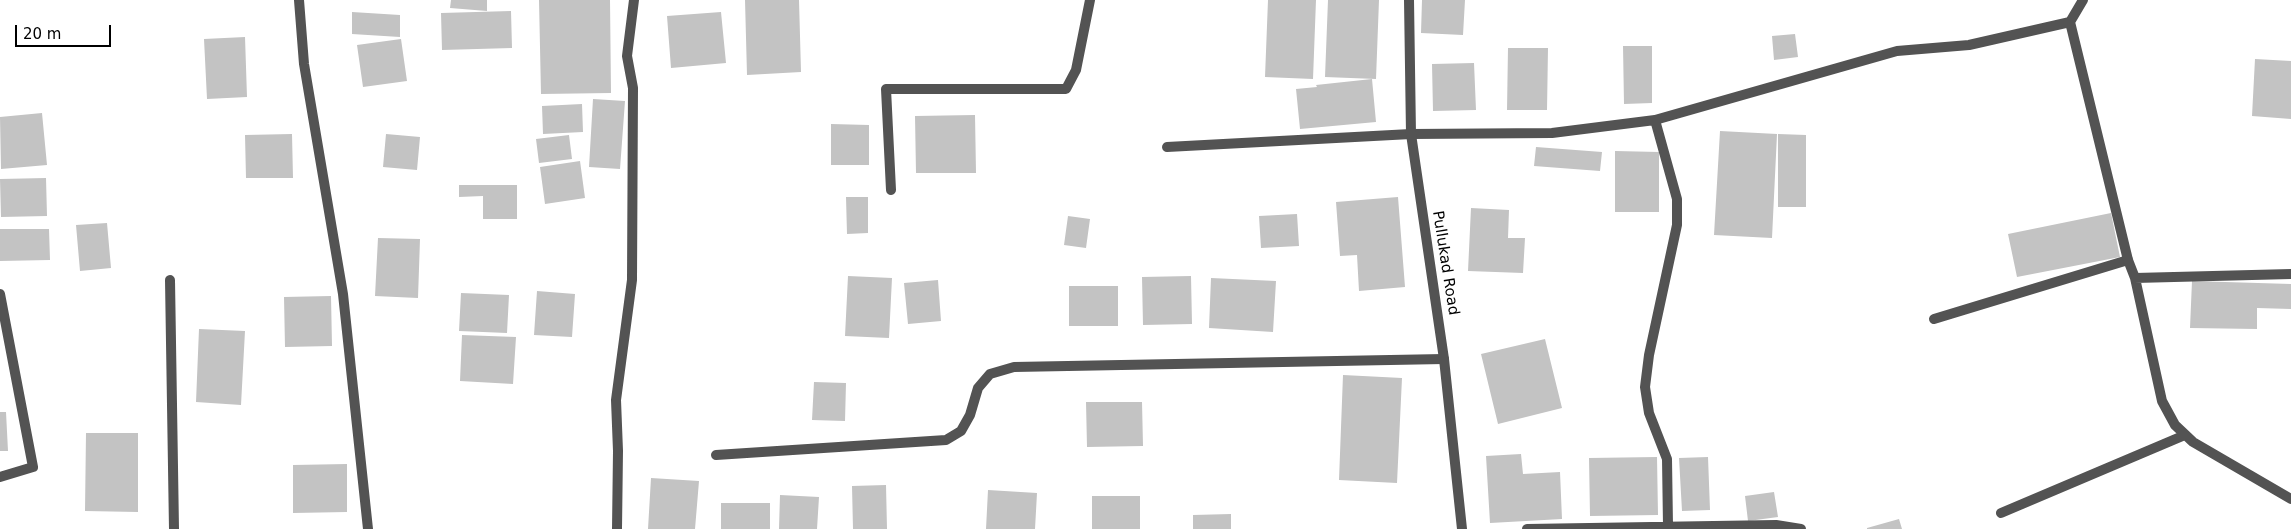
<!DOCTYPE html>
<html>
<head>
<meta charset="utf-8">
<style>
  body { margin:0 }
  #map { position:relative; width:2291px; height:529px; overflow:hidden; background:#fff; font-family:"DejaVu Sans",sans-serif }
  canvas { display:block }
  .scale { position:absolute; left:15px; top:25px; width:96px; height:22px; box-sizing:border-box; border:2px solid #000; border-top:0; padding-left:6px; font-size:15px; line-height:18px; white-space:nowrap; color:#000; -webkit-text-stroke:4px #fff; paint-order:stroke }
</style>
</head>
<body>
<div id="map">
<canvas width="2291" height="529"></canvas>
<div class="scale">20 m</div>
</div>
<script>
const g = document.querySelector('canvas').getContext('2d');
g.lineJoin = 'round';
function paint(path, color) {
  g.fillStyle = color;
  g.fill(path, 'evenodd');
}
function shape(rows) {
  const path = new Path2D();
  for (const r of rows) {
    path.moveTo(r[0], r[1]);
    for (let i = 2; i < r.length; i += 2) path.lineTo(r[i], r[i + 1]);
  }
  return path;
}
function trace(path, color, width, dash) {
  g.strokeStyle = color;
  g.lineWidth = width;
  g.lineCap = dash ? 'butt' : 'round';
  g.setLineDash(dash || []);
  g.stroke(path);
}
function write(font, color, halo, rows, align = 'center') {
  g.font = font + ' "DejaVu Sans",sans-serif';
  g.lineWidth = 4;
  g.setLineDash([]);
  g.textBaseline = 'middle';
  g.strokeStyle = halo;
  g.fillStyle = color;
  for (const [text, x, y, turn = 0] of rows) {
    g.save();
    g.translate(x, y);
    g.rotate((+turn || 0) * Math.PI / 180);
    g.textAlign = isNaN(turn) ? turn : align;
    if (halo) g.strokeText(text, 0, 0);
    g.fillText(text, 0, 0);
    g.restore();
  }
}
const building = shape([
  [451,0,487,0,487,11,450,8],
  [539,0,610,0,611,93,541,94],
  [745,0,799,0,801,72,747,75],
  [1268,0,1316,0,1313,79,1265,77],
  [1328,0,1379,0,1376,79,1325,77],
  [1422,0,1465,0,1463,35,1421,33],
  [511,11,512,48,442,50,441,13],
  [352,12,400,15,400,37,352,34],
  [721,12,726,63,671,68,667,16],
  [1795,34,1798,57,1774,60,1772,36],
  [245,37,247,97,207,99,204,39],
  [401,39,407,81,363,87,357,45],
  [1623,46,1652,46,1652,103,1624,104],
  [1508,48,1548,48,1547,110,1507,110],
  [2255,59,2291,61,2291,119,2252,116],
  [1474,63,1476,110,1433,111,1432,64],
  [1372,79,1376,122,1300,129,1296,89,1317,87,1316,85],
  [593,99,625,101,620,169,589,167],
  [582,104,583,132,543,134,542,106],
  [42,113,47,165,1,169,0,117],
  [975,115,976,173,916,173,915,116],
  [831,124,869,125,869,165,831,165],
  [1720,131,1777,134,1772,238,1714,235],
  [292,134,293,178,246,178,245,135],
  [386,134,420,137,417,170,383,167],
  [1778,134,1806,135,1806,207,1778,207],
  [569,135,572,159,539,163,536,139],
  [1536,147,1602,152,1600,171,1534,166],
  [1615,151,1659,152,1659,212,1615,212],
  [580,161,585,198,545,204,540,167],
  [46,178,47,216,1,217,0,179],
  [459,185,517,185,517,219,483,219,483,196,459,197],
  [846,197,868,197,868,233,847,234],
  [1398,197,1405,287,1359,291,1357,255,1340,256,1336,202],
  [1471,208,1509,210,1508,238,1525,238,1523,273,1468,271],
  [2111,213,2120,257,2017,277,2008,234],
  [1297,214,1299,246,1261,248,1259,216],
  [1068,216,1090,219,1086,248,1064,245],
  [107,223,111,268,80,271,76,225],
  [0,229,49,229,50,260,0,261],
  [378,238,420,239,418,298,375,296],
  [848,276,892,278,889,338,845,336],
  [1191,276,1192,324,1143,325,1142,277],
  [1211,278,1276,281,1273,332,1209,328],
  [938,280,941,321,908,324,904,283],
  [2192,281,2291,284,2291,309,2257,308,2257,329,2190,328],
  [1069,286,1118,286,1118,326,1069,326],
  [537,291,575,294,572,337,534,335],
  [461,293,509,295,507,333,459,331],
  [331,296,332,346,285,347,284,297],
  [199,329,245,331,241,405,196,402],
  [462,335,516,337,513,384,460,381],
  [1545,339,1562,408,1498,424,1481,354],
  [1343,375,1402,378,1397,483,1339,480],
  [814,382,846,383,845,421,812,420],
  [1086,402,1142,402,1143,446,1087,447],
  [0,412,6,412,8,451,0,451],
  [86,433,138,433,138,512,85,511],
  [1521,454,1523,474,1560,472,1562,519,1490,523,1486,456],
  [1657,457,1658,515,1590,516,1589,458],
  [1708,457,1710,510,1682,511,1679,458],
  [347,464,347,512,293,513,293,465],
  [651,478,699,481,695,529,648,529],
  [886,485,887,529,853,529,852,486],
  [988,490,1037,493,1035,529,986,529],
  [1774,492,1778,517,1748,521,1745,496],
  [780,495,819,497,817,529,779,529],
  [1092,496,1140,496,1140,529,1092,529],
  [721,503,770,503,770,529,721,529],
  [1231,514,1231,529,1193,529,1193,515],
  [1899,519,1902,529,1867,529,1867,528]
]);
const service = shape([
  [1167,147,1411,134],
  [1934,319,2128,260]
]);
const minor = shape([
  [299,0,304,64,343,294,368,529],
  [2070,22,2128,260,2135,278,2162,401,2175,425,2193,442,2291,499],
  [1655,120,1677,199,1677,225,1649,355,1645,387,1649,413,1667,459,1668,526],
  [1411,134,1552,133,1655,120,1897,51,1969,45,2070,22,2083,0],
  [891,190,886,89,1066,89,1076,70,1090,0],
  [2135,278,2291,274],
  [170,280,174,529],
  [0,294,33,467,0,477],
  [716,455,946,440,961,431,970,415,978,388,990,374,1014,367,1444,359],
  [2001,513,2185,435],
  [617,529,618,451,616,400,632,280,633,88,627,56,634,0],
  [1527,529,1776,525,1801,529]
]);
const tertiary = shape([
  [1409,0,1411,134,1444,359,1462,529]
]);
const streetNames = [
  ["Pullukad Road",1445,263,81]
];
paint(building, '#c3c3c3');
trace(service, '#535353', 10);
trace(minor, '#535353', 10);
trace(tertiary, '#535353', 10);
write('15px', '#000', '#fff', streetNames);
</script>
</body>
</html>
